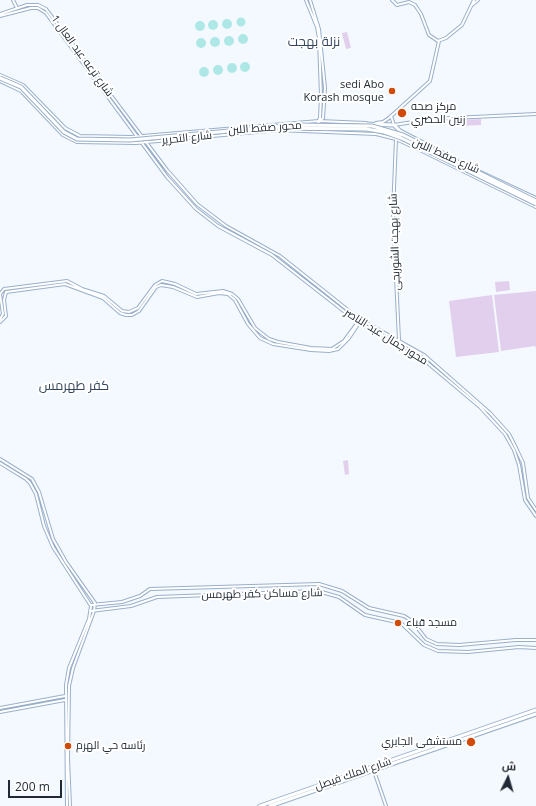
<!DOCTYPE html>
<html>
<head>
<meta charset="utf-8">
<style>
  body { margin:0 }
  #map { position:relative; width:536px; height:806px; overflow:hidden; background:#f4f9ff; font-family:"Open Sans",Cairo,sans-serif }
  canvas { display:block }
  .north { position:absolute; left:488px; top:758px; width:40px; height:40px; -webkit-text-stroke:3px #fff; paint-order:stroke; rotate:5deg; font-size:11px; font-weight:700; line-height:16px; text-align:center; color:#212a34 }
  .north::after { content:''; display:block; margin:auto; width:14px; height:18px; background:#212a34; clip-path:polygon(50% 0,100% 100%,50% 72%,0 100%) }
  .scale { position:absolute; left:8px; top:780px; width:54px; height:18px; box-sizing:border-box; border:2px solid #212a34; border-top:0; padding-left:5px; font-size:12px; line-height:14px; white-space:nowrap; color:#212a34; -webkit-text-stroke:3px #fff; paint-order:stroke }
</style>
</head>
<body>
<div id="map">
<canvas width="536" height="806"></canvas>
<div class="north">ش</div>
<div class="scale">200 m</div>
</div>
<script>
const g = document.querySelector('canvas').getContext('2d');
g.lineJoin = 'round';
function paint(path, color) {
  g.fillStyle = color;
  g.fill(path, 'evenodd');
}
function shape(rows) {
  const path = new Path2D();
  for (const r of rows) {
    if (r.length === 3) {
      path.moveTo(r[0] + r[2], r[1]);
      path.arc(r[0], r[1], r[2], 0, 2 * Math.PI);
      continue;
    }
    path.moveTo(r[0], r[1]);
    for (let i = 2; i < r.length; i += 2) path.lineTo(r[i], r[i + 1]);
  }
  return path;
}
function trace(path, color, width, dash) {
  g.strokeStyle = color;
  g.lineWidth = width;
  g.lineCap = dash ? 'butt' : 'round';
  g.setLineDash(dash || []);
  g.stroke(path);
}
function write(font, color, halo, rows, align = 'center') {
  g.font = font + ' "Open Sans",Cairo,sans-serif';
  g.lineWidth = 4;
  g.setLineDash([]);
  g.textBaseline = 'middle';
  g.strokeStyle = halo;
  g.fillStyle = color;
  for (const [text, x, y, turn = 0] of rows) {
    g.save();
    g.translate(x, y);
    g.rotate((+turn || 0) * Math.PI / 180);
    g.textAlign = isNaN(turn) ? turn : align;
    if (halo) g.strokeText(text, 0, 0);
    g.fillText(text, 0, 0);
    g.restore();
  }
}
const green = shape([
  [347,32,351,48,346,49,342,33],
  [481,119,481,125,460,126,459,120],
  [509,281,510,290,496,292,495,282],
  [536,291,536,348,535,346,501,351,494,295],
  [492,295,499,352,456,357,449,301],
  [348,460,349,474,345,475,343,461]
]);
const water = shape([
  [241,22,4.5],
  [227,24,5],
  [213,25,5],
  [200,26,5],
  [243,39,5],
  [229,41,5],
  [215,42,5],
  [201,43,5],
  [245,67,5],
  [232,68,5],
  [218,70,5],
  [204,72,5]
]);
const tertiary = shape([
  [13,0,17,8],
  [306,0,317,27,319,38,321,96,320,118,318,122],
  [310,0,319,29,325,88,323,118,316,125],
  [392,0,397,5,409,2,415,5,421,14,429,35,438,41,446,38,462,25,474,0],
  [472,5,478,0],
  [0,14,27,5,38,5,46,9,167,170,197,204,226,226,280,256,358,318,424,355,490,413,509,434,517,450,523,463,528,498,536,510],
  [0,16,31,8,38,8,46,13,167,177,196,209,218,226,272,255,359,323,400,344,424,360,480,407,505,434,514,450,519,465,525,500,536,516],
  [0,75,23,85,65,128,80,136,131,137,319,121,366,123],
  [0,81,21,91,63,135,77,142,136,143,278,130,376,134,396,139,422,151,536,207],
  [391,116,394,125,432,119,536,114],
  [376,123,383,122,389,118,430,81,439,41],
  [366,127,376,128],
  [399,135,417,143],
  [396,139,393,213,399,340],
  [472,168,536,198],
  [0,319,3,314,0,294,4,289,67,281,82,289,104,296,122,311,129,312,138,308,155,285,162,281,175,284,196,294,223,291,232,294,238,299,255,328,269,339,278,342,311,348,332,349,344,341,358,322],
  [0,322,6,316,4,300,6,292,65,284,103,298,120,313,126,315,132,315,139,311,156,287,161,285,173,287,197,297,219,293,228,294,235,300,248,324,260,338,273,344,311,350,329,351,338,349,349,338,359,323],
  [0,459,32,479,39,492,53,539,66,562,95,603,94,611,73,668,69,686,68,759,70,806],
  [0,463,26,479,30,483,36,494,44,526,53,547,91,606,89,619,69,668,66,685,67,806],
  [91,605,122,602,140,596,150,589,319,584,342,591,369,608,404,616,412,621,426,639,437,644,459,645,516,640,536,640],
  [91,611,131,606,157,597,318,591,339,597,365,615,401,623,424,645,438,651,468,652,519,647,536,648],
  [0,708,65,696],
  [0,712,65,700],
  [374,771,386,806]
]);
const primary = shape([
  [364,124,394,125,400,131,456,160],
  [260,806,536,710],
  [270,806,536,714]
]);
const primaryBridge = shape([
  [0,78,21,87,64,132,77,139,130,140,295,125,372,126,403,135,536,201],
  [270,128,366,129,384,132,401,138,536,204]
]);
const markers = [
  [392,91,4,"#d04b09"],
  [402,113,5,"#d04b09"],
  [398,623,4,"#d04b09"],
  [471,742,5,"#d04b09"],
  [68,746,4,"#d04b09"]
];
const streetNames = [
  ["شارع ترعه عبد العال 1",82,56,54],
  ["محور صفط اللبن",265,128,-4],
  ["شارع التحرير",187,138,-6],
  ["شارع صفط اللبن",446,156,24],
  ["شارع بهجت الشوربجى",395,242,-92],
  ["محور جمال عبد الناصر",386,337,32],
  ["شارع مساكن كفر طهرمس",262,594,-1],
  ["شارع الملك فيصل",353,774,-19]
];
const poiNames = [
  ["sedi Abo",384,85,"right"],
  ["Korash mosque",384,98,"right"],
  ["مركز صحه",411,107],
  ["زنين الحضري",411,120],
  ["مسجد قباء",406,623],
  ["مستشفى الجابري",462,742,"right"],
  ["رئاسه حي الهرم",76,746]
];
const quarterNames = [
  ["نزلة بهجت",314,42],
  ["كفر طهرمس",74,386]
];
paint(green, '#e2cfee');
paint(water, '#ade8e7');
trace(tertiary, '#99afca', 4);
trace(primary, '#99afca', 5);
trace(tertiary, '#fff', 2);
trace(primary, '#fff', 3);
trace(primaryBridge, '#99afca', 5, []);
trace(primaryBridge, '#fff', 3);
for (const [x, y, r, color] of markers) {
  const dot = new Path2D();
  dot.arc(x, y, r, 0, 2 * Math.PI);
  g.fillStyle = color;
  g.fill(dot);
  trace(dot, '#fff', 1.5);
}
write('11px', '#212a34', '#fff', streetNames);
write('11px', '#212a34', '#fff', poiNames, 'left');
write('13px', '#33465e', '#fff', quarterNames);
</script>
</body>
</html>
